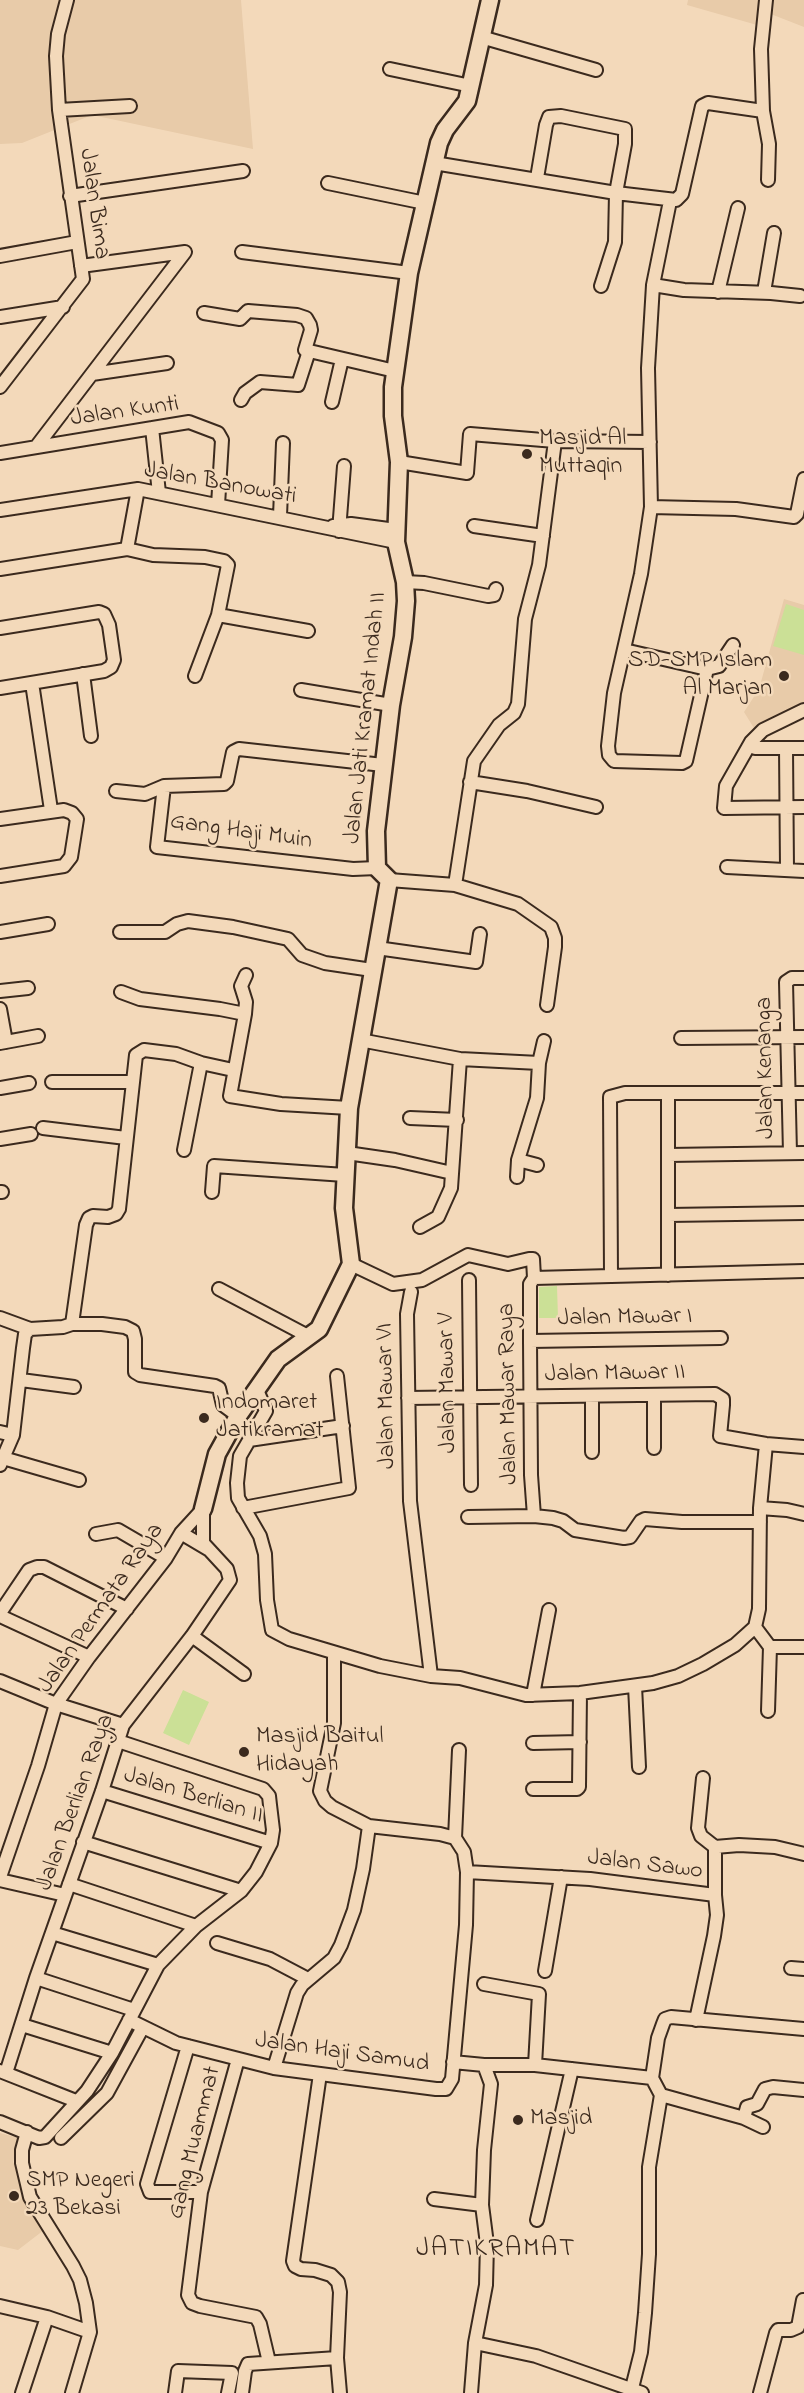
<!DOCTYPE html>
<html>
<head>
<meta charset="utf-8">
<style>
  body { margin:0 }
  canvas { display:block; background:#f3d9ba }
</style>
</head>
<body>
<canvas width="804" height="2393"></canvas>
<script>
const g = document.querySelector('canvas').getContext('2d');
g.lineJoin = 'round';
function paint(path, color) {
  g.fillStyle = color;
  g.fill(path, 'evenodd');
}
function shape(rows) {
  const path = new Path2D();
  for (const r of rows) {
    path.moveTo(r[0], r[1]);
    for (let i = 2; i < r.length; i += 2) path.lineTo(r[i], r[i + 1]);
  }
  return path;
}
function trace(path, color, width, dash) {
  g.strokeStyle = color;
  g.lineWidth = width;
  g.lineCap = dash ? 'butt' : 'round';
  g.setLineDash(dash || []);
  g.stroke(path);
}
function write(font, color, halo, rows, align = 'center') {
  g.font = font + ' "Indie Flower",sans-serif';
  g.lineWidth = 5;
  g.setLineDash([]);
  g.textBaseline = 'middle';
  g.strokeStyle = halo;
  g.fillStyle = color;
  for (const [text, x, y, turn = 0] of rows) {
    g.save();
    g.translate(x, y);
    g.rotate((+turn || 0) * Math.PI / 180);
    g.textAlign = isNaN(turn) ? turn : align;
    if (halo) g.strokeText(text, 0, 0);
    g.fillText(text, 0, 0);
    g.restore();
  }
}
const built = shape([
  [0,0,241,0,253,149,92,115,22,143,0,144],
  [688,0,804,0,804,27,763,11,757,25,687,5],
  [784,599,804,605,804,707,757,733,744,712,759,689],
  [0,2133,19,2138,13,2162,44,2230,18,2250,0,2246]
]);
const green = shape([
  [786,604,804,610,804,655,773,646],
  [557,1286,558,1318,539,1318,539,1287],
  [183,1690,209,1702,189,1745,163,1733]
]);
const minor = shape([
  [481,37,596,70],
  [390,69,471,86],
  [59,110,130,106],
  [763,111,769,144,768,180],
  [434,163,616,193,676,200,682,194,702,106,708,103,763,111,761,49,766,0],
  [537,178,546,125,549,117,561,116,625,129,625,144,616,193,615,242,601,286],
  [328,183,425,203],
  [70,196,243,171],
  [670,201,653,285,648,368,651,507,641,574,614,693,608,746,609,755,614,761,682,763,686,761,707,669],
  [242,252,409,273],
  [0,256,77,242],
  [81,266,185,252],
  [653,285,684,290,771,293,800,296],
  [718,292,738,208],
  [764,292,774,233],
  [204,313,240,319,248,311,297,315,306,318,310,325,311,330,305,350,395,371],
  [0,317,63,307],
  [92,374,167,363],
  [0,387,83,279,59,110,56,56,58,34,67,0],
  [241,400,245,393,260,382,298,385,309,351],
  [332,402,342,359],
  [152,428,159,493],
  [36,447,185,252],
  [0,453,189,422,218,433,222,440,218,505],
  [399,462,467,473,470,434,555,441,650,442],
  [651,507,736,509,794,517,797,514,804,479],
  [0,510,138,489,396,542],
  [280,516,283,443],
  [333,526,351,524,396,530],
  [474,526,543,536],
  [339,531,344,466],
  [127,549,153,555,205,557,224,561,228,565,218,615,195,676],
  [0,569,127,549,138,489],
  [405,582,424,583,488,596,494,595,496,589],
  [218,615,308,631],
  [0,628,99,612,104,614,109,625,114,660,111,667,104,671,0,688],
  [624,650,707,669,719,666,733,645],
  [83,674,91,736],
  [32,683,51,810],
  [301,690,391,705],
  [804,710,763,730,751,742,726,786,724,808,804,807],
  [755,748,804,748],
  [786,748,787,869],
  [470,782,527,791,596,807],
  [164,786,157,847,353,869,377,868],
  [116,791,145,794,164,786,224,784,227,781,233,752,239,749,383,765],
  [0,819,64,810,72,813,77,819,71,857,64,866,0,876],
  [727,867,804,871],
  [389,880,455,885,518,904,551,927,555,938,555,947,547,1005],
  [455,885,474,761,499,725,514,713,518,704,525,619,539,565,555,441],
  [0,932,48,924],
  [120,932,165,932,177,924,188,921,233,927,288,939,302,955,325,963,372,970],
  [377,948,476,962,480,934],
  [0,991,28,988],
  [121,992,140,999,220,1009,245,1014,230,1096,281,1104,349,1108],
  [0,1009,6,1042],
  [245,1014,246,1002,241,986,246,975],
  [681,1038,804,1037],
  [360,1040,460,1059,539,1063,537,1098,518,1160,517,1177],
  [0,1043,38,1036],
  [539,1063,544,1041],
  [52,1082,133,1082],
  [0,1088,29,1083],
  [668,1094,668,1275],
  [410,1118,457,1120],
  [43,1128,126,1138],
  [0,1139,31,1134],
  [184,1150,201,1063],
  [347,1153,395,1160,452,1173],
  [790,1153,786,982,792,978,804,978],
  [668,1155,804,1153],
  [518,1160,537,1165],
  [0,1192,2,1192],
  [212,1192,214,1166,345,1175],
  [668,1215,804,1213],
  [420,1227,438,1217,451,1188,460,1059],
  [351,1264,393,1284,422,1280,468,1255,508,1264,529,1259,533,1259,534,1278],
  [611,1276,610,1097,625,1093,804,1093],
  [534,1278,804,1271],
  [469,1280,471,1485],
  [219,1289,308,1336],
  [411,1292,407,1314,410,1501,431,1676],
  [0,1318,30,1329],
  [72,1324,86,1225,89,1218,93,1216,108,1217,116,1214,119,1209,136,1055,144,1050,176,1054,201,1063,233,1070],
  [530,1341,721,1338],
  [21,1380,74,1387],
  [257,1390,266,1411,240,1456,237,1483,238,1498,260,1536,265,1554,267,1600,272,1630,289,1639,380,1666,431,1676,460,1678,526,1695,580,1693,653,1683,678,1676,703,1664,735,1645,755,1627,759,1609,760,1508,766,1444],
  [654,1395,654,1448],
  [408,1398,715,1394,723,1399,723,1405,720,1436,766,1444,804,1447],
  [0,1432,13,1435],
  [249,1440,343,1426],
  [592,1452,592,1396],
  [3,1458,79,1480],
  [0,1465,13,1435,23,1348,25,1334,30,1329,63,1327,72,1324,102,1324,125,1327,133,1331,135,1339,135,1372,140,1375,215,1386,219,1388,223,1405,238,1416],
  [243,1508,349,1488,337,1376],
  [760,1508,787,1510,804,1514],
  [534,1516,531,1475,530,1341,530,1284,534,1278],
  [468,1517,534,1516,553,1518,563,1521,575,1530,624,1538,630,1537,641,1521,645,1519,682,1522,760,1522],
  [181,1533,208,1549],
  [96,1534,118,1530,166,1558],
  [0,1613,29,1570,37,1567,44,1567,127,1609],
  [0,1616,89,1657],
  [755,1627,770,1647,804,1647],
  [192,1636,244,1674],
  [0,1681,56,1704,123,1725],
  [635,1686,639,1767],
  [533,1695,549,1610],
  [768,1711,770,1647],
  [533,1743,580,1742],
  [703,1778,698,1828,701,1836,715,1847],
  [533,1789,577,1789,579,1787,580,1693],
  [102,1791,271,1843],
  [455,1838,459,1750],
  [83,1842,241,1891],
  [467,1872,590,1879,715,1895,715,1847,739,1845,775,1847,804,1854],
  [0,1877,38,1766,56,1704,89,1657,166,1558,181,1533,203,1509],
  [0,1880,65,1895],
  [69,1884,196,1926],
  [52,1933,158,1965],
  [217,1943,270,1959,308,1979],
  [791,1968,804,1969],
  [545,1971,561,1877],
  [36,1978,134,2010],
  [484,1984,539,1994,535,2065],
  [129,2020,176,2043,274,2068,436,2089,446,2089,452,2079,466,1925,467,1872,464,1852,455,1838,440,1834,369,1826,332,1807,325,1801,320,1791,334,1723,334,1653],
  [696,2020,714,1936,717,1915,715,1895],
  [22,2025,112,2053],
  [188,2046,147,2184,150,2192,201,2192],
  [238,2059,201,2192,188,2295,192,2303,200,2306,256,2317,260,2324,269,2362],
  [453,2062,484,2065,491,2084,484,2150,482,2205,487,2244,486,2285,475,2343,471,2393],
  [484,2065,535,2065,652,2078],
  [274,2068,297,1993,302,1985,334,1958,341,1945,354,1910,363,1869,369,1826],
  [0,2071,76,2101],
  [6,2073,36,1978,102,1791,123,1725,192,1636,230,1580,227,1569,203,1543,203,1509],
  [661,2095,744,2118,747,2107,757,2104,765,2089,773,2087,804,2090],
  [744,2118,763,2127],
  [0,2122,39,2138,45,2137,87,2091,112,2053,158,1965,196,1926,241,1891,256,1872,271,1843,273,1830,270,1805,269,1796,263,1789,118,1741],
  [27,2132,22,2150,22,2163,30,2197,73,2266,80,2280,86,2303,90,2332,72,2393],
  [61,2138,107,2093,143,2027],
  [434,2199,482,2205],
  [537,2220,572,2069],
  [0,2306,47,2317,90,2332],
  [475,2343,536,2356,642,2393],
  [337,2358,340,2393],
  [632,2388,641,2352,645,2313,649,2254,649,2167,661,2095,652,2078,658,2038,663,2024,665,2019,671,2017,804,2029],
  [22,2393,47,2317],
  [175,2393,178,2371,232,2373,228,2393],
  [242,2393,245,2371,248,2364,337,2358,340,2292,338,2282,331,2275,315,2270,301,2269,295,2266,293,2261,320,2074],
  [760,2393,776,2333,778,2330,791,2330,798,2327,803,2300]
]);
const tertiary = shape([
  [203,1509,217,1454,238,1416,278,1359,319,1329,351,1264,344,1208,349,1108,389,880,377,868,376,831,391,705,403,637,406,601,405,582,396,542,399,462,393,416,393,387,409,273,439,143,445,130,467,101,490,0]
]);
const markers = [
  [527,454,6,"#3b2a1e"],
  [784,676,6,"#3b2a1e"],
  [204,1418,6,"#3b2a1e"],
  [244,1752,6,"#3b2a1e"],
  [518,2120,6,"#3b2a1e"],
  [14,2196,6,"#3b2a1e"]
];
const streetNames = [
  ["Jalan Bima",93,204,82],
  ["Jalan Kunti",125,413,-8],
  ["Jalan Banowati",220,485,10],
  ["Jalan Jati Kramat Indah II",367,718,-84],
  ["Gang Haji Muin",241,833,8],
  ["Jalan Kenanga",767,1068,-91],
  ["Jalan Mawar I",625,1319,-1],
  ["Jalan Mawar II",615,1375,-1],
  ["Jalan Mawar V",449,1383,-91],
  ["Jalan Mawar Raya",510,1394,-91],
  ["Jalan Mawar VI",388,1396,-91],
  ["Jalan Permata Raya",102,1609,-55],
  ["Jalan Berlian II",193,1797,17],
  ["Jalan Berlian Raya",77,1803,-70],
  ["Jalan Sawo",645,1866,7],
  ["Jalan Haji Samud",342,2054,8],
  ["Gang Muammat",196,2143,-76]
];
const poiNames = [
  ["Masjid Al",539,440],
  ["Muttaqin",539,468],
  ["SD-SMP Islam",772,662,"right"],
  ["Al Marjan",772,690,"right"],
  ["Indomaret",216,1404],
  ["Jatikramat",216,1432],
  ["Masjid Baitul",256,1738],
  ["Hidayah",256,1766],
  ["Masjid",530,2120],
  ["SMP Negeri",26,2182],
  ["23 Bekasi",26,2210]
];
const quarterNames = [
  ["JATIKRAMAT",496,2251]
];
paint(built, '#e8cba9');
paint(green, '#cbe096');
trace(minor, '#3b2a1e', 16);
trace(tertiary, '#3b2a1e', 21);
trace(minor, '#f3d9ba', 12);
trace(tertiary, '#f3d9ba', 16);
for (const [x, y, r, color] of markers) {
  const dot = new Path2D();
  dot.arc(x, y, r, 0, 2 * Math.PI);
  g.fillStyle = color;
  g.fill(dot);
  trace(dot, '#f3d9ba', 2);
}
write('24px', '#3b2a1e', '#f3d9ba', streetNames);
write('24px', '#3b2a1e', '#f3d9ba', poiNames, 'left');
g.letterSpacing = '1.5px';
write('27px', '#3b2a1e', '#f3d9ba', quarterNames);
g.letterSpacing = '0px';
</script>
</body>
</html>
